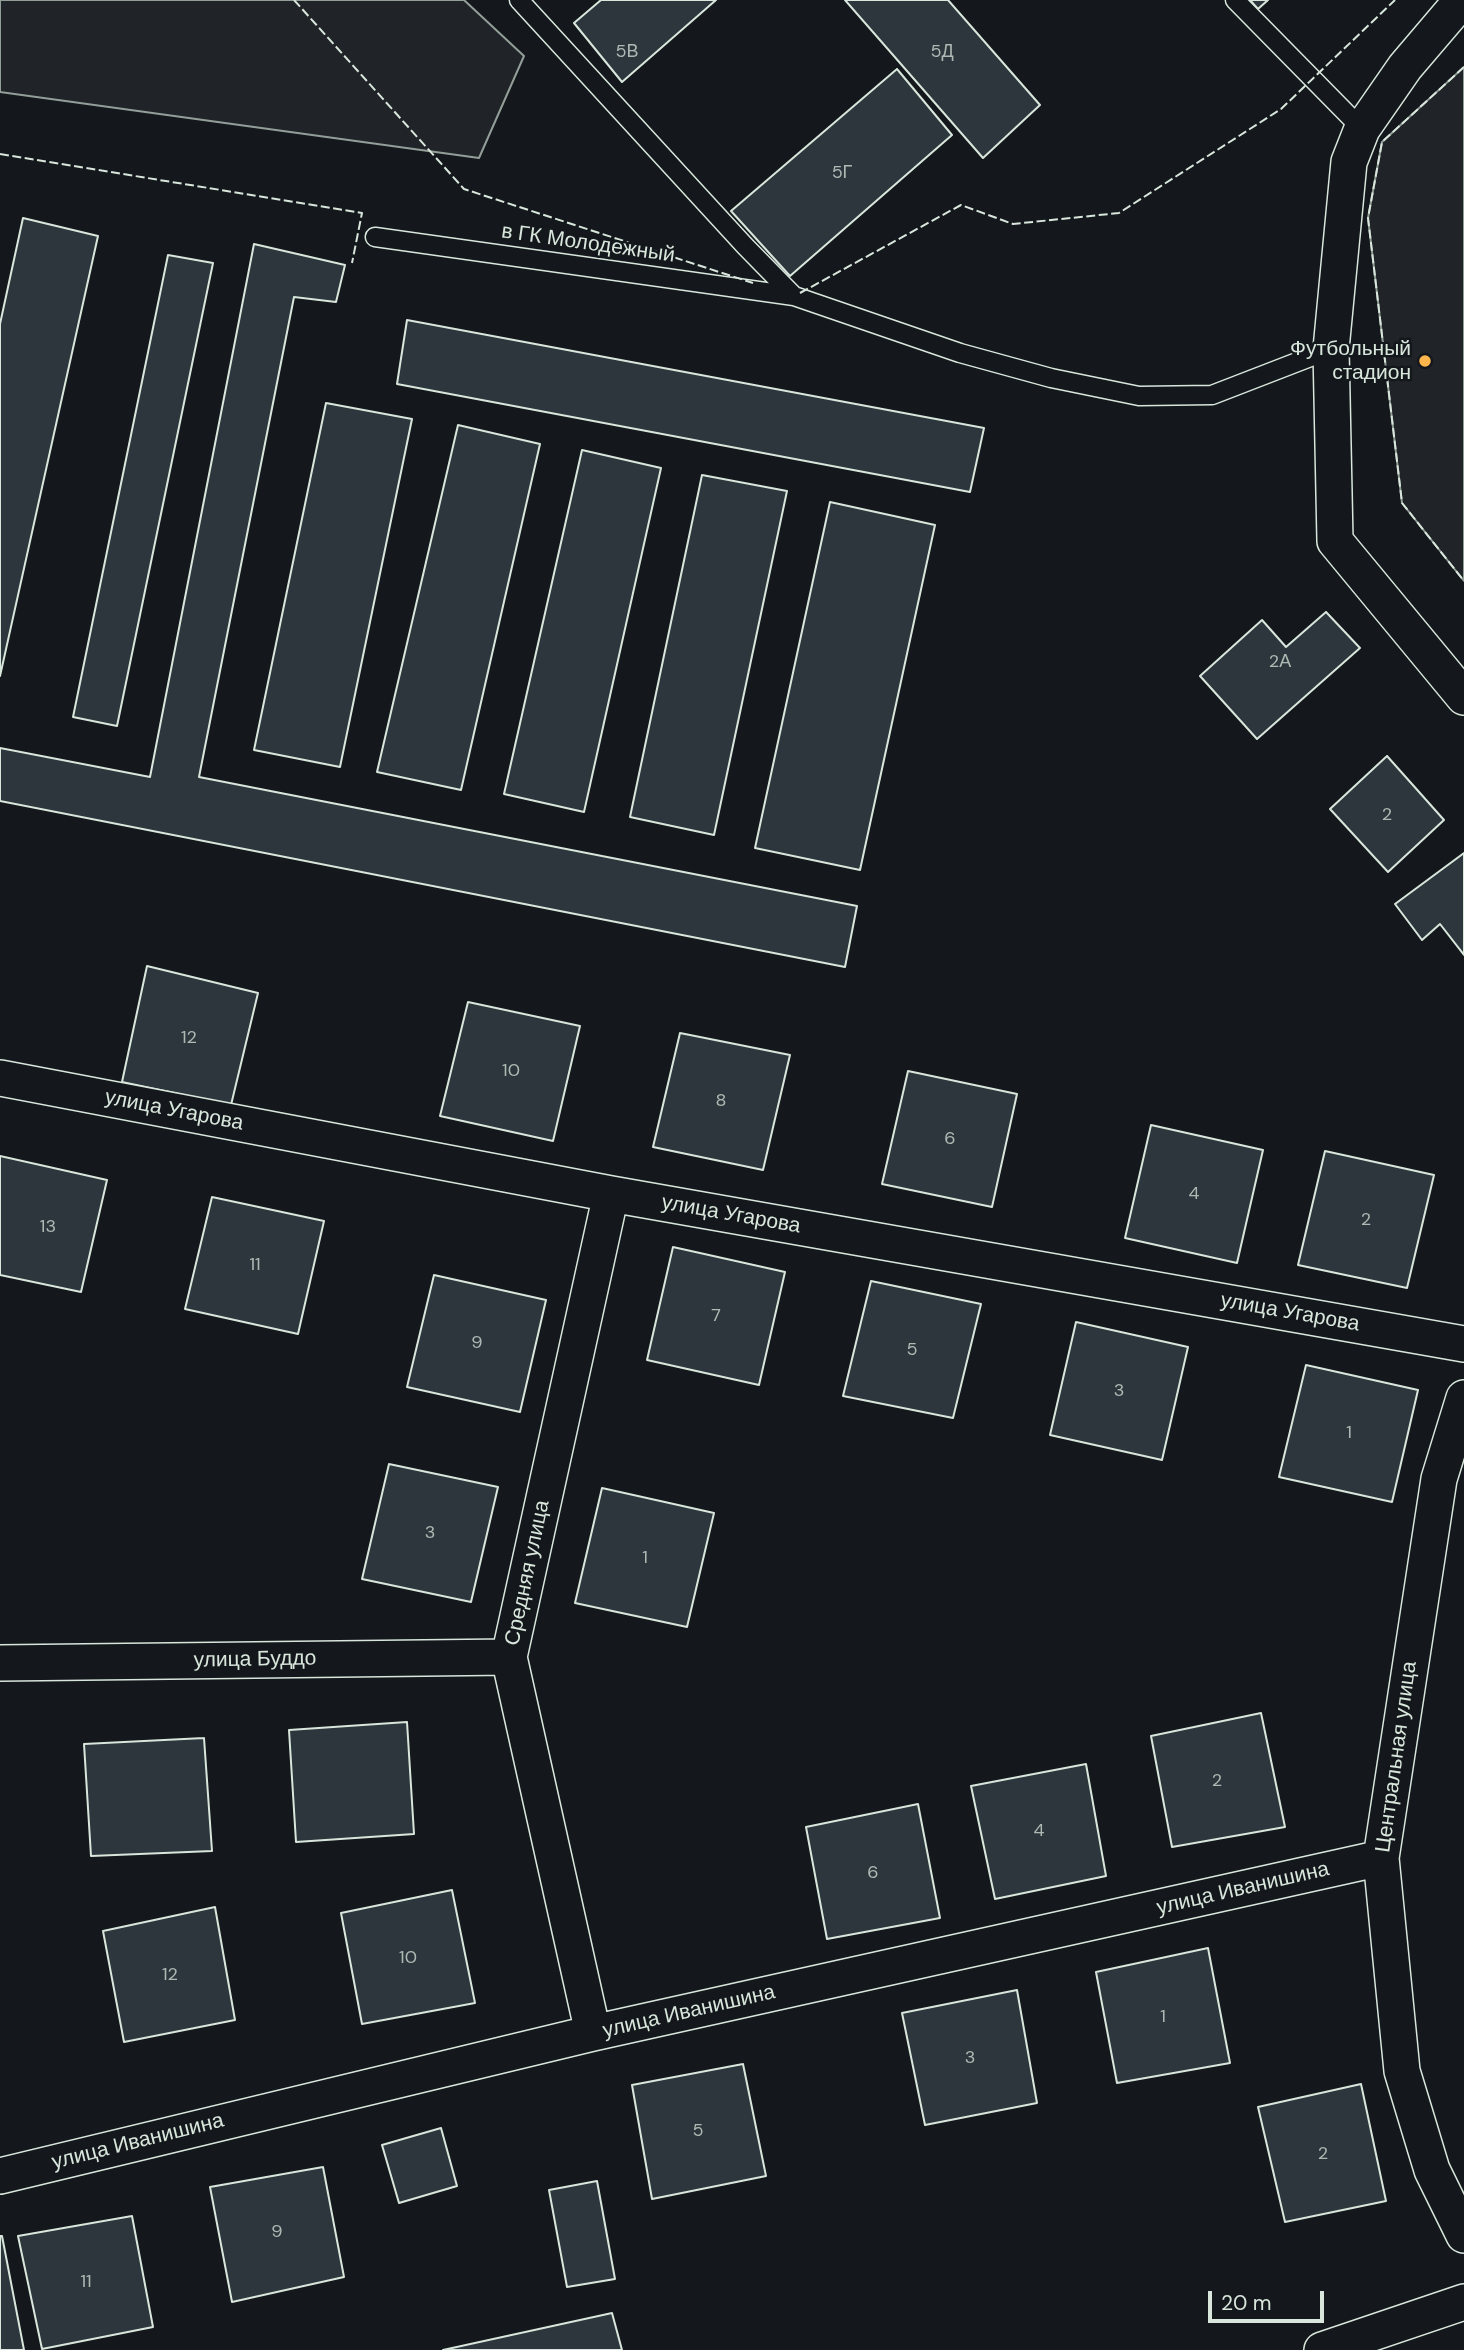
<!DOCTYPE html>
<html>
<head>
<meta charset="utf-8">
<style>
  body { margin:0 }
  #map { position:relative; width:1464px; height:2350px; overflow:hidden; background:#14181c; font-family:"DM Sans",sans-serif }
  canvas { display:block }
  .scale { position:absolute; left:1208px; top:2291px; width:116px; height:32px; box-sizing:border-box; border:4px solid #d8e6dc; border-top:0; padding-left:9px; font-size:21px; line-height:24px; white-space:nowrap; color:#d8e6dc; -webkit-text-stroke:5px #14181c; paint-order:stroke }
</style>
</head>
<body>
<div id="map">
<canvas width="1464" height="2350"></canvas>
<div class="scale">20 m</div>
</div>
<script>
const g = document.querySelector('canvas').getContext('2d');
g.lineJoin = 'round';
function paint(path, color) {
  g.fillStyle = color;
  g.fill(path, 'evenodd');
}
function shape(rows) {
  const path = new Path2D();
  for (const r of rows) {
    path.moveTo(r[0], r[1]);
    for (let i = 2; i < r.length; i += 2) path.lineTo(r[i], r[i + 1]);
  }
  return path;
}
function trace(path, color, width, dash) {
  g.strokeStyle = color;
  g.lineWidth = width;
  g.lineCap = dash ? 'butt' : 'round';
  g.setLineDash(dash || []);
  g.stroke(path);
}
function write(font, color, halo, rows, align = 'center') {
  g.font = font + ' "DM Sans",sans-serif';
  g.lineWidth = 5;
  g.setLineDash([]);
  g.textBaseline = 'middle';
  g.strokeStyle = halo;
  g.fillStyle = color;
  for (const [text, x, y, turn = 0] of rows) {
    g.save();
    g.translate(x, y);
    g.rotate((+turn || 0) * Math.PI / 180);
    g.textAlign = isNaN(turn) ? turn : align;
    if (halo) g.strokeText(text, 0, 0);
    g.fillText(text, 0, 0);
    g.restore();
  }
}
const green = shape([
  [0,0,464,0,524,56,479,158,0,92,0,0],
  [1464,67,1464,581,1402,503,1368,218,1382,142,1464,67]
]);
const building = shape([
  [601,0,716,0,622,82,574,23,601,0],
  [845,0,948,0,1040,105,983,158,845,0],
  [1250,0,1268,0,1258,9,1250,0],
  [897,69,952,135,790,276,731,211,897,69],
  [23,218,98,236,0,676,0,324,23,218],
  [254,244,345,265,336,302,294,297,199,777,857,906,845,967,0,801,0,748,150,777,254,244],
  [168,255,213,263,117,726,73,717,168,255],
  [407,320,984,428,970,492,397,384,407,320],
  [326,403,412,419,340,767,254,750,326,403],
  [458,425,540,444,461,790,377,772,458,425],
  [582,450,661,468,584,812,504,794,582,450],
  [702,475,787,491,714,835,630,817,702,475],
  [830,502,935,525,860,870,755,848,830,502],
  [1326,612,1360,648,1257,739,1200,676,1262,620,1286,647,1326,612],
  [1387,756,1444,820,1388,872,1330,809,1387,756],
  [1464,853,1464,955,1440,924,1422,940,1395,904,1464,853],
  [147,966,258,993,231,1105,122,1082,147,966],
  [468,1002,580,1026,553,1141,440,1116,468,1002],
  [680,1033,790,1055,763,1170,653,1147,680,1033],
  [908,1071,1017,1094,992,1207,882,1184,908,1071],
  [1151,1125,1263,1150,1237,1263,1125,1238,1151,1125],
  [1325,1151,1434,1175,1407,1288,1298,1265,1325,1151],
  [0,1156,107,1180,81,1292,0,1275,0,1156],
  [212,1197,324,1221,298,1334,185,1309,212,1197],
  [673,1247,785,1272,759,1385,647,1360,673,1247],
  [434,1275,546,1300,520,1412,407,1387,434,1275],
  [871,1281,981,1304,953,1418,843,1396,871,1281],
  [1076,1322,1188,1347,1162,1460,1050,1435,1076,1322],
  [1306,1365,1418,1390,1392,1502,1279,1477,1306,1365],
  [389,1464,498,1487,471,1602,362,1579,389,1464],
  [602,1488,714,1513,687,1627,575,1603,602,1488],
  [1261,1713,1285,1827,1172,1847,1151,1736,1261,1713],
  [407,1722,414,1834,296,1842,289,1730,407,1722],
  [204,1738,212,1851,91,1856,84,1744,204,1738],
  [1086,1764,1106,1876,995,1899,971,1786,1086,1764],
  [918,1804,940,1918,827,1939,806,1827,918,1804],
  [452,1890,475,2003,362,2024,341,1913,452,1890],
  [215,1907,235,2020,124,2042,103,1931,215,1907],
  [1208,1948,1230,2063,1117,2083,1096,1972,1208,1948],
  [1017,1990,1037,2103,925,2125,902,2013,1017,1990],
  [743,2064,766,2176,652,2199,632,2085,743,2064],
  [1361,2084,1386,2201,1285,2222,1258,2107,1361,2084],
  [441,2128,457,2186,399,2203,382,2145,441,2128],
  [323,2167,344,2277,232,2302,210,2187,323,2167],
  [597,2181,615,2279,567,2287,549,2190,597,2181],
  [132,2216,153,2327,42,2349,18,2236,132,2216],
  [0,2236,2,2236,24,2350,0,2350,0,2236],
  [612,2313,622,2350,443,2350,612,2313]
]);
const lane = shape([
  [519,0,745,246,794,296,960,353,1051,378,1139,396,1212,395,1331,349],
  [1235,0,1362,129],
  [375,237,794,296]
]);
const street = shape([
  [1462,0,1405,67,1362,129,1349,162,1331,349,1335,541,1464,697],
  [0,1078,611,1194,1464,1344],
  [1464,1398,1439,1479,1381,1858,1402,2071,1432,2170,1464,2235],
  [0,1663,509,1657],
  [593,2033,509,1657,611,1194],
  [0,2176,593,2033,1381,1858],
  [1322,2350,1464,2302]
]);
const fence = shape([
  [294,0,464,189,753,283],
  [1464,67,1382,142,1368,218,1402,503,1464,581],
  [0,154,362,213,352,263],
  [800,293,961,205,1013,224,1119,213,1281,109,1395,0]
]);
const markers = [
  [1425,361,7,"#ffb74d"]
];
const numberNames = [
  ["5В",627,52],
  ["5Д",942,52],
  ["5Г",842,173],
  ["2А",1280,662],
  ["2",1387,815],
  ["12",189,1038],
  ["10",511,1071],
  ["8",721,1101],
  ["6",950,1139],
  ["4",1194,1194],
  ["2",1366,1220],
  ["13",48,1227],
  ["11",255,1265],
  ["7",716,1316],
  ["9",477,1343],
  ["5",912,1350],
  ["3",1119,1391],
  ["1",1349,1433],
  ["3",430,1533],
  ["1",645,1558],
  ["2",1217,1781],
  ["4",1039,1831],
  ["6",873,1873],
  ["10",408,1958],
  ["12",170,1975],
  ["1",1163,2017],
  ["3",970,2058],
  ["5",698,2131],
  ["2",1323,2154],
  ["9",277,2232],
  ["11",86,2282]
];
const streetNames = [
  ["в ГК Молодежный",588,244,8],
  ["улица Угарова",174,1111,11],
  ["улица Угарова",731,1215,10],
  ["улица Угарова",1290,1313,10],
  ["Средняя улица",528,1573,-78],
  ["улица Буддо",255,1660,-1],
  ["Центральная улица",1397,1757,-82],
  ["улица Иванишина",1243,1889,-13],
  ["улица Иванишина",689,2012,-13],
  ["улица Иванишина",138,2142,-14]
];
const poiNames = [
  ["Футбольный",1411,349],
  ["стадион",1411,373]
];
paint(green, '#202428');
trace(green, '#939e99', 2);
paint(building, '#2c363c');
trace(building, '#d8e6dc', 2);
trace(lane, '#d8e6dc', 21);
trace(street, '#d8e6dc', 38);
trace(lane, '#14181c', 18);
trace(street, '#14181c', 35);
trace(fence, '#d8e6dc', 2, [9, 3.5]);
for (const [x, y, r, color] of markers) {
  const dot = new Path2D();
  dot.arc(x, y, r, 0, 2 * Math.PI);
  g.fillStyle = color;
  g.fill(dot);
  trace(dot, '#14181c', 2.5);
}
write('18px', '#adbab4', null, numberNames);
write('21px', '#d8e6dc', '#14181c', streetNames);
write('21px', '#d8e6dc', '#14181c', poiNames, 'right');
</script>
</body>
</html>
